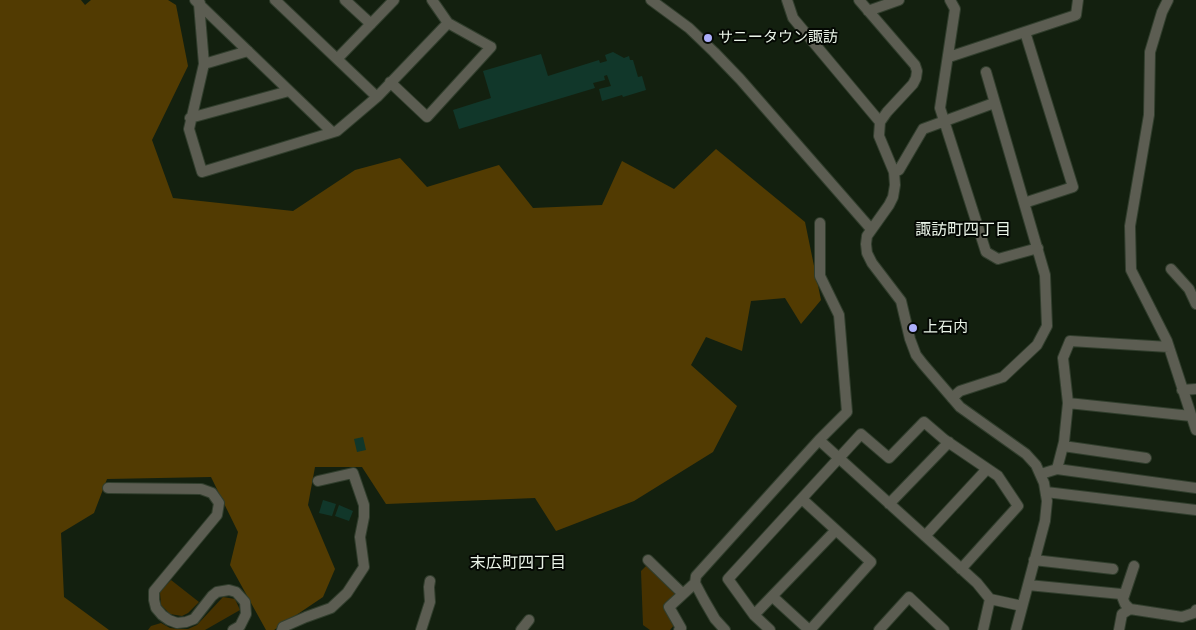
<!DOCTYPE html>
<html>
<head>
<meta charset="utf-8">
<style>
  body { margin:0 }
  canvas { display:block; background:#13200f }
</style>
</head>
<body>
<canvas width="1196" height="630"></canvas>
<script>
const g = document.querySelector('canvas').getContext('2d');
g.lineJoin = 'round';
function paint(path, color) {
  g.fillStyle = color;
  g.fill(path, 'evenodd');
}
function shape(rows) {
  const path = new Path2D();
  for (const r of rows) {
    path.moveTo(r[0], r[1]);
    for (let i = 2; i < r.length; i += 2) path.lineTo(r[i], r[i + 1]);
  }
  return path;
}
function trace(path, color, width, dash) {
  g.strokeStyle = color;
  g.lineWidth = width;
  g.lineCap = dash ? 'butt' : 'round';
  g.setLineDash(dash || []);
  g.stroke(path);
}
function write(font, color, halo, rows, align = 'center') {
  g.font = font + ' "Times New Roman","Noto Sans JP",serif';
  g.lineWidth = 4;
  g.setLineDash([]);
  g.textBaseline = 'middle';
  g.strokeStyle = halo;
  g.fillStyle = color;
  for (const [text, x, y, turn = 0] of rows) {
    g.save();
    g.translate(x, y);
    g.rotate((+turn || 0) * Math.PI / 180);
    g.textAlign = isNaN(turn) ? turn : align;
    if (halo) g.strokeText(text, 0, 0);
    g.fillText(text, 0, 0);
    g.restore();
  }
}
const green = shape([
  [647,565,677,593,666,606,675,624,670,630,650,630,643,625,641,571],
  [171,580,199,602,188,613,182,616,170,614,161,605,160,592],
  [223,597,235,599,240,610,205,630,148,630,151,626,161,623,170,628,179,629,188,629,197,625]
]);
const forest = shape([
  [0,0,81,0,85,5,91,0,168,0,176,5,188,66,152,140,173,198,293,211,355,170,400,158,427,187,499,165,533,208,602,205,622,161,674,189,716,149,805,222,821,300,801,324,785,298,751,301,742,351,706,337,691,365,737,406,713,452,634,501,556,531,535,498,386,504,362,467,315,467,308,505,335,569,323,597,274,630,266,630,230,565,238,532,211,477,107,479,94,513,61,533,64,597,109,630,0,630]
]);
const building = shape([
  [613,52,624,58,629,56,630,60,633,60,638,77,642,76,646,90,623,97,622,95,602,101,599,89,611,86,607,75,604,76,605,80,593,83,595,88,459,129,453,110,491,98,483,71,541,54,548,76,599,60,600,63,607,61,605,55],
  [363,437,366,450,357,452,354,439],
  [323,500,336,504,332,516,319,513],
  [339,505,353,511,349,521,335,516]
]);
const minor = shape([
  [195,0,199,4,204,64,189,129,202,172,337,131,377,97],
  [275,0,377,97,448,23,432,0],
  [345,0,371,24],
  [651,0,689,28,714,52,740,79,871,229],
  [787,0,793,18,880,122],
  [859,0,915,65,917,71,916,78,913,84,887,112,880,122,879,136,894,172,895,185,893,197,889,205,867,236,866,244,867,253,872,263,901,301,910,339,916,355,923,364,960,407,1026,454,1036,465,1044,483,1047,501,1045,521,1016,630],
  [950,0,955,9,940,108,986,252,998,259,1038,248],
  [1168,0,1162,12,1150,52,1149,115,1130,226,1131,270,1167,341,1196,430],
  [200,3,199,4,332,132],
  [868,11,899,0],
  [949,57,1076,15,1078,0],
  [337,59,394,0],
  [204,64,248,51],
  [390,82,427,117,491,47,448,23],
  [190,118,289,91],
  [894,172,899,170,923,129,994,103],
  [1024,203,1073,187,1025,32],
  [1171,269,1189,289,1196,304],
  [1169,347,1070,341,1063,358,1068,403,1191,416],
  [1182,390,1196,389],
  [952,398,960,391,1003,377,1037,345,1047,326,1045,275,986,72],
  [819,440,977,583,990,599,1022,606],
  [1063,446,1146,458],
  [1057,469,1064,442,1068,403],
  [1041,474,1057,469,1196,488],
  [108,488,201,489,212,493,219,503,217,515,154,591,154,600,156,608,162,615,169,620,177,623,186,622,194,619,212,596,217,592,229,590,236,592,245,602,246,614,240,626,233,630],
  [1046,492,1196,510],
  [802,499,871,562,810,630],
  [889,504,949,442],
  [925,536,987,469],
  [648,560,683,594],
  [1034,560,1113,569],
  [1028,585,1121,594,1125,604,1130,609],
  [773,597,809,630],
  [1123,599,1134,566],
  [754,615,836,530],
  [282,630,283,627,306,617,331,608,347,593,364,567,360,537,364,517,364,505,353,473,318,481],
  [421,630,430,602,429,587,430,581],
  [521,630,529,620],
  [679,630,681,628,669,607,695,583],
  [725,630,715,619,704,600,695,583,696,576,819,440,847,412,839,315,820,276,820,223],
  [770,630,754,615,728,579,861,434,889,458,924,422,945,440,998,476,1018,506,961,569],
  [879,630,909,597,944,630],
  [983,630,990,599],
  [1119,630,1122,614,1130,609,1182,617,1194,613,1196,610]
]);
const markers = [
  [708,38,5,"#acaffb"],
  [913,328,5,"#acaffb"]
];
const poiNames = [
  ["サニータウン諏訪",718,38],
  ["上石内",923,328]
];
const neighbourhoodNames = [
  ["諏訪町四丁目",963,231],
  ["末広町四丁目",518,564]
];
paint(green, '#463100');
paint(forest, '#523b02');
paint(building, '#11372a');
trace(minor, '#313e2d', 12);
trace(minor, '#5c5d52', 10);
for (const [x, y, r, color] of markers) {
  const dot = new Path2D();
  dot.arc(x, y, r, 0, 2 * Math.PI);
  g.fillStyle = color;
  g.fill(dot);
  trace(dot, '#040803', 2);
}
write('15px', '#e9f3e7', '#040803', poiNames, 'left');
write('16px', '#e9f3e7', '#040803', neighbourhoodNames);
</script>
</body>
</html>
